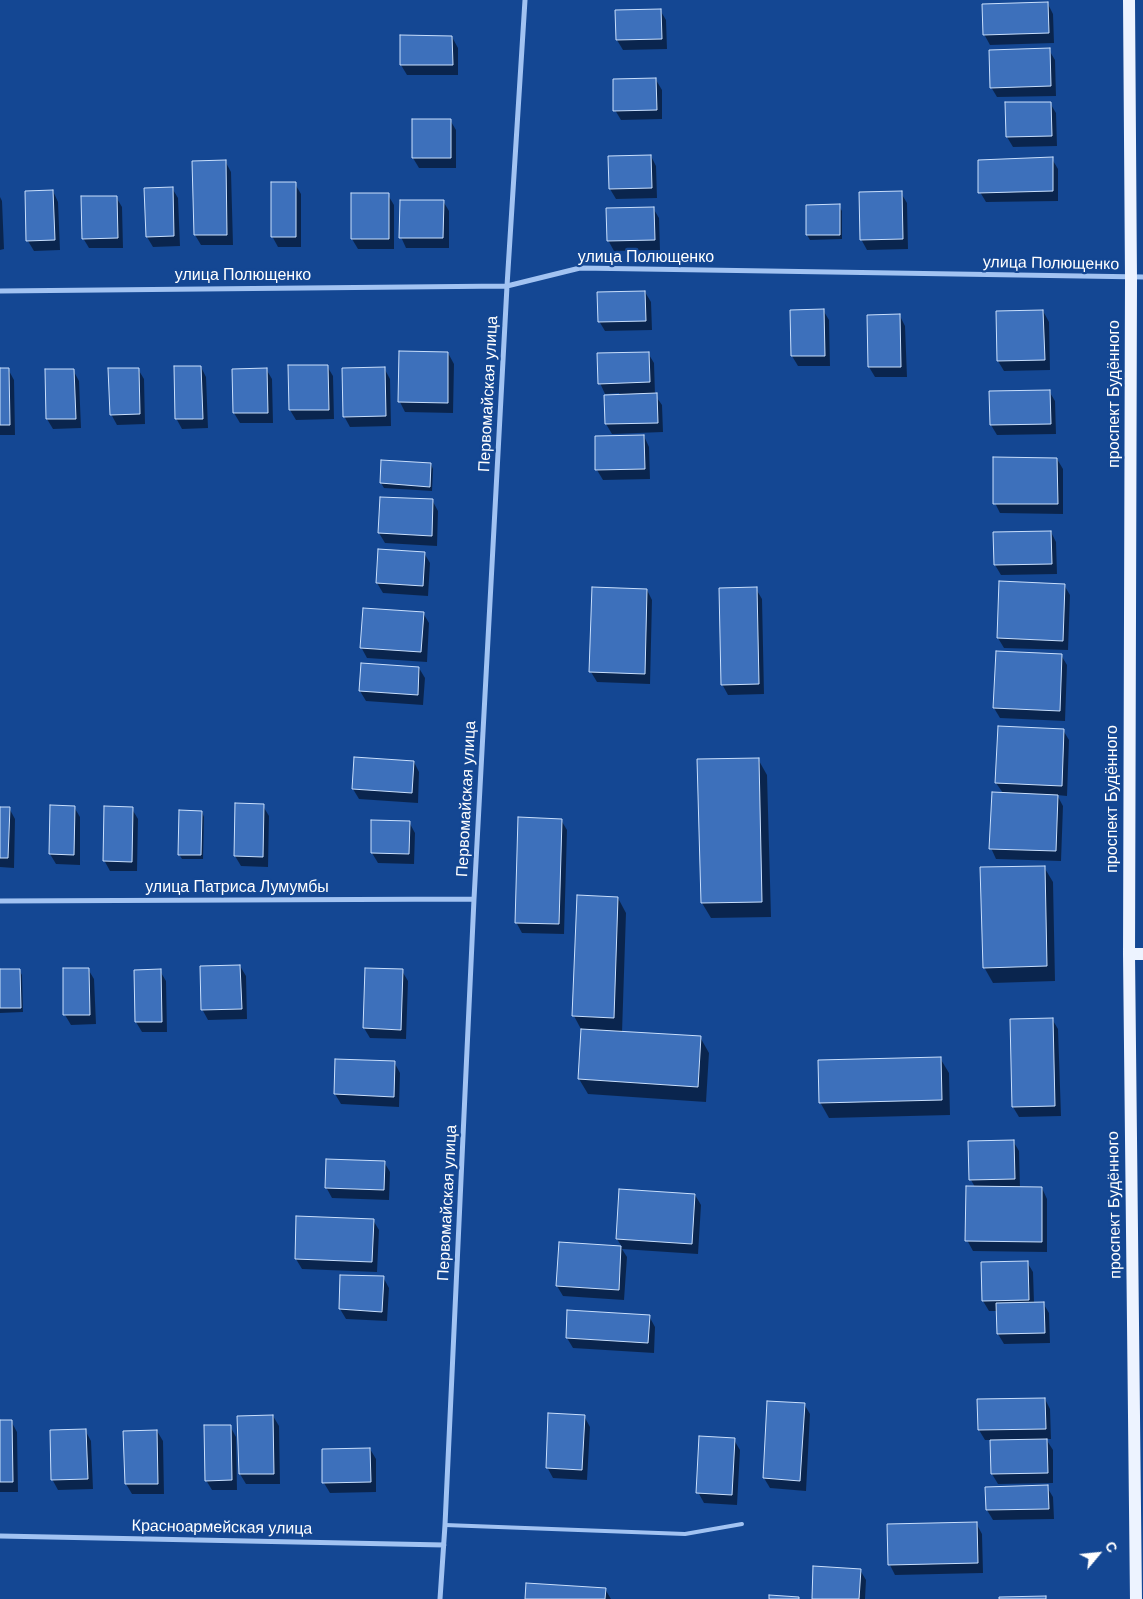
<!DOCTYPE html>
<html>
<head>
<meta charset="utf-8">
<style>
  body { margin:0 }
  #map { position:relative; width:1143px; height:1599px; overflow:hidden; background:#144793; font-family:"DM Sans",sans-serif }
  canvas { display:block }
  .north { position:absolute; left:1073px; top:1529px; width:50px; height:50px; -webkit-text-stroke:4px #144793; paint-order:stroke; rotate:62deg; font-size:14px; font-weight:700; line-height:20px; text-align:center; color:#fff }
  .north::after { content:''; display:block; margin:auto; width:18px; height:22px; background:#fff; clip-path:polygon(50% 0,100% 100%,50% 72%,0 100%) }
</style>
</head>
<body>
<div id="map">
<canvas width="1143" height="1599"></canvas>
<div class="north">С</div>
</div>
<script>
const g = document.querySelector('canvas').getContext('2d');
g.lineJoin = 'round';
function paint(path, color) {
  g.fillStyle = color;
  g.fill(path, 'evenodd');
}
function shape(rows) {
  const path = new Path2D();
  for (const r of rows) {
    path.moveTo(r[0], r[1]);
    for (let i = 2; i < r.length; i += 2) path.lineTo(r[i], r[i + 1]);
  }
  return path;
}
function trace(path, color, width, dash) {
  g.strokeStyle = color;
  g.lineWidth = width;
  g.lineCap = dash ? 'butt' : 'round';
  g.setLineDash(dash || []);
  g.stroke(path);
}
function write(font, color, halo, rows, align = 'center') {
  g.font = font + ' "DM Sans",sans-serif';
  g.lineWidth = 4.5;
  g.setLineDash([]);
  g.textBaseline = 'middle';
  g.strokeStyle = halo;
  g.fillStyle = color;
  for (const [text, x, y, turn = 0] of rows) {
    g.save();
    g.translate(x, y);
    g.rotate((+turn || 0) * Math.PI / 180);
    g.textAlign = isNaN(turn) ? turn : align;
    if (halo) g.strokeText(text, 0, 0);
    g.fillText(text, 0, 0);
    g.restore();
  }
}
const shadow = shape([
  [1048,4,1053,14,1054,43,990,45,984,34],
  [660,10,666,20,667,49,623,50,617,40],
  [452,37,458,48,458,75,407,75,401,65],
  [1049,50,1055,60,1056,96,997,97,991,87],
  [656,80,662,90,662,119,621,120,615,110],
  [1050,103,1056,113,1057,146,1013,147,1007,137],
  [450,120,456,130,456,168,419,168,413,158],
  [651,156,656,166,657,198,616,199,610,189],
  [1052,159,1058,169,1058,201,986,202,980,192],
  [225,161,231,172,233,245,201,245,195,235],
  [295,184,301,194,301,247,278,247,272,236],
  [172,188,178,198,180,246,153,247,147,237],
  [53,191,58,202,60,250,34,251,28,241],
  [901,193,907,203,908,249,867,250,861,239],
  [388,195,394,205,394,249,358,249,352,239],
  [0,197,2,201,4,249,0,250],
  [116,197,122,207,123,248,89,248,83,238],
  [443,201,449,211,449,248,406,248,401,237],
  [839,206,842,211,842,239,810,240,807,235],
  [653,208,659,218,660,250,614,251,608,240],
  [645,292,651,302,652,330,605,331,599,321],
  [823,310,829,320,830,366,798,366,792,356],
  [1043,311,1049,322,1050,370,1004,371,998,361],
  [868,316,900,316,905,326,907,377,875,377,869,367],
  [448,353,454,364,453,413,405,412,400,402],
  [648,353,654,363,655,395,662,405,663,432,612,434,606,424,605,396,620,396,619,393,605,394,600,383],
  [327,366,333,376,334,419,296,420,290,410],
  [201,367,206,377,208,428,182,429,176,418],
  [384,368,390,379,391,426,350,427,344,416],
  [8,369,14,380,15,435,0,435,0,370],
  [138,369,144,379,145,424,117,425,111,414],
  [266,369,272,379,273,423,240,423,234,413],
  [73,370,79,381,81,428,53,429,47,419],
  [1049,391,1055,401,1056,434,997,435,991,425],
  [644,436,649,447,650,479,603,480,597,470],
  [1057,459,1063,469,1063,514,1000,513,995,503],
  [431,464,433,469,432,491,384,488,381,483],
  [432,500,438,511,437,546,385,543,379,533],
  [1051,532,1056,542,1057,574,1001,575,995,565],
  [424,553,430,563,428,596,383,593,377,583],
  [1064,585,1070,595,1068,650,1004,648,998,638],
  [756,589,762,599,764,694,728,695,722,684],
  [647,590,652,600,650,684,597,682,591,672],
  [423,613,429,623,427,662,367,658,361,647],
  [1061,655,1067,665,1065,721,1000,718,994,708],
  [362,664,419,668,425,678,423,705,366,701,360,691],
  [1063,730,1069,740,1067,796,1057,795,1063,806,1061,861,996,859,991,848,1003,793,996,783],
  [758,759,767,775,771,917,711,918,702,903],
  [414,762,419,772,418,803,359,799,353,789],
  [263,806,269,816,268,867,241,866,235,856],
  [74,807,80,817,80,865,56,864,50,854],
  [0,808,9,808,15,819,14,868,0,867],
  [132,809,138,819,137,871,110,871,104,860],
  [202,812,204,817,203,859,182,859,179,854],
  [561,820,567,830,564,934,522,933,516,922],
  [409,822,415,833,414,864,378,863,372,853],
  [1044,867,1053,882,1055,981,993,983,984,967],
  [618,898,626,913,622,1033,700,1037,709,1053,706,1102,588,1094,579,1079,582,1031,574,1016],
  [240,966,246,976,247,1019,208,1020,202,1009],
  [88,969,94,979,96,1024,71,1025,65,1015],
  [367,969,402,971,408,981,406,1039,370,1038,364,1028],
  [0,970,19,970,22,975,23,1012,0,1013],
  [160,971,166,981,167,1032,142,1032,136,1022],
  [1052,1019,1058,1029,1061,1116,1019,1117,1013,1107],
  [940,1058,949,1073,950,1115,829,1118,820,1102],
  [336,1060,394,1062,400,1073,399,1107,341,1104,335,1094],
  [1013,1141,1019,1151,1020,1188,1042,1188,1047,1199,1047,1252,973,1251,967,1240,975,1187,971,1180,969,1142],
  [384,1162,390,1172,389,1200,332,1198,326,1187],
  [620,1191,695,1195,701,1205,698,1254,622,1249,627,1257,624,1300,563,1296,557,1286,560,1244,622,1247,617,1239],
  [373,1220,379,1230,377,1272,302,1269,296,1259],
  [1027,1262,1033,1272,1034,1303,1043,1303,1049,1313,1050,1343,1004,1344,998,1334,997,1311,989,1311,983,1301],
  [383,1277,389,1288,387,1321,346,1319,340,1309],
  [649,1316,655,1327,654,1353,573,1348,567,1338],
  [1045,1399,1050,1409,1051,1439,1046,1439,1053,1450,1053,1483,998,1484,992,1474,991,1440,985,1440,979,1430,978,1401],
  [768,1402,804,1404,810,1414,806,1491,770,1488,764,1478],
  [273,1416,279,1426,280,1484,246,1484,240,1474,239,1417],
  [584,1416,590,1427,587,1480,553,1478,547,1467],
  [11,1421,17,1432,18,1492,0,1492,0,1422],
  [230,1426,236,1437,237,1490,212,1490,206,1480],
  [85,1430,91,1441,93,1489,58,1490,52,1479],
  [157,1431,163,1441,164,1494,132,1494,126,1484,125,1432],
  [734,1440,740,1450,737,1505,704,1503,698,1492],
  [370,1449,376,1459,376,1492,330,1493,324,1483,323,1450],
  [1047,1487,1053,1497,1054,1519,993,1520,987,1510],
  [976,1523,982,1534,983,1573,895,1575,890,1565],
  [860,1570,866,1580,865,1599,813,1599],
  [605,1589,611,1599,526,1599]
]);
const building = shape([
  [1048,2,1049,33,983,35,982,4,1048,2],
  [661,9,662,39,616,40,615,10,661,9],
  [400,35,452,36,453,65,400,65,400,35],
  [1050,48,1051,86,990,88,989,50,1050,48],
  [656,78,657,110,613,111,613,79,656,78],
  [1005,102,1051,102,1052,136,1006,137,1005,102],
  [412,119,451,119,451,158,412,158,412,119],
  [651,155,652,188,609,189,608,156,651,155],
  [1053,157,1053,191,978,193,978,160,1053,157],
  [226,160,227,235,194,235,192,161,226,160],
  [271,182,296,182,296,237,271,237,271,182],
  [173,187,174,236,146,237,144,188,173,187],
  [53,190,55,240,26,241,25,191,53,190],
  [902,191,903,239,860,240,859,192,902,191],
  [351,193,389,193,389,239,351,239,351,193],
  [81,196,117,196,118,238,82,239,81,196],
  [400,200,444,200,443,238,399,238,400,200],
  [840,204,840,235,806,235,806,205,840,204],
  [654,207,655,240,607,241,606,208,654,207],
  [645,291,646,321,598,322,597,292,645,291],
  [824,309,825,356,791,356,790,310,824,309],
  [1043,310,1045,360,997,361,996,311,1043,310],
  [900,314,901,367,868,367,867,315,900,314],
  [399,351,448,352,448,403,398,402,399,351],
  [649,352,650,382,598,384,597,353,649,352],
  [288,365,328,365,329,410,289,410,288,365],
  [174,366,201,366,203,419,175,419,174,366],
  [385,367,386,416,343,417,342,368,385,367],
  [0,368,9,368,10,425,0,425,0,368],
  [108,368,139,368,140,414,110,415,108,368],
  [267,368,268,413,233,413,232,369,267,368],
  [45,369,74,369,76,419,46,419,45,369],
  [1050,390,1051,424,990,425,989,391,1050,390],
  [657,393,658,423,605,424,604,395,657,393],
  [644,435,645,469,595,470,595,436,644,435],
  [993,457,1057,458,1058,504,993,504,993,457],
  [381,460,431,463,430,487,380,483,381,460],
  [380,497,433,499,432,536,378,533,380,497],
  [1051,531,1052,564,994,565,993,532,1051,531],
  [378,549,425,552,423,586,376,583,378,549],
  [999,581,1065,584,1063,641,997,638,999,581],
  [592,587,647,589,645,674,589,672,592,587],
  [757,587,759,684,721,685,719,588,757,587],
  [363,608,424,612,421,652,360,648,363,608],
  [996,651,1062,654,1060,711,993,708,996,651],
  [361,663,419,667,418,695,359,691,361,663],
  [998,726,1064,729,1062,786,995,783,998,726],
  [354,757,414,761,412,793,352,789,354,757],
  [759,758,762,902,701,903,697,759,759,758],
  [992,792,1058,795,1056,851,989,849,992,792],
  [235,803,264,804,263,857,234,856,235,803],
  [50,805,75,806,74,855,49,854,50,805],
  [104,806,133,807,132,862,103,861,104,806],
  [0,807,10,807,8,858,0,858,0,807],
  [179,810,202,811,201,855,178,855,179,810],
  [518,817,562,819,559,924,515,923,518,817],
  [371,820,410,821,409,854,371,853,371,820],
  [1045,866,1047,966,983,968,980,867,1045,866],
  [577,895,618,897,614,1018,572,1016,577,895],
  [240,965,242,1009,201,1010,200,966,240,965],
  [63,968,89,968,90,1015,63,1015,63,968],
  [365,968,403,969,401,1030,363,1028,365,968],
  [0,969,20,969,21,1008,0,1008,0,969],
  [161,969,162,1022,135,1022,134,970,161,969],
  [1053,1018,1055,1106,1012,1107,1010,1019,1053,1018],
  [581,1029,701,1036,698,1087,578,1079,581,1029],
  [941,1057,942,1100,819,1103,818,1060,941,1057],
  [335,1059,395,1061,394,1097,334,1094,335,1059],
  [1014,1140,1015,1179,969,1180,968,1141,1014,1140],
  [326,1159,385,1161,384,1190,325,1188,326,1159],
  [966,1186,1042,1187,1042,1242,965,1241,966,1186],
  [619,1189,695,1194,692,1244,616,1239,619,1189],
  [296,1216,374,1219,372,1262,295,1259,296,1216],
  [559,1242,621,1246,619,1290,556,1286,559,1242],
  [1028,1261,1029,1300,982,1301,981,1262,1028,1261],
  [340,1275,384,1276,382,1312,339,1309,340,1275],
  [1044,1302,1045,1333,997,1334,996,1303,1044,1302],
  [567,1310,650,1315,648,1343,566,1338,567,1310],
  [1045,1398,1046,1429,978,1430,977,1399,1045,1398],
  [767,1401,805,1403,800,1481,763,1478,767,1401],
  [548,1413,585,1415,582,1470,546,1468,548,1413],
  [273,1415,274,1474,239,1474,237,1416,273,1415],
  [0,1420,12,1420,13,1482,0,1482,0,1420],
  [204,1425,231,1425,232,1480,205,1481,204,1425],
  [86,1429,88,1479,51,1480,50,1430,86,1429],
  [157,1430,158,1484,125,1484,123,1431,157,1430],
  [699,1436,735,1438,732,1495,696,1493,699,1436],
  [1047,1439,1048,1473,991,1474,990,1440,1047,1439],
  [370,1448,371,1482,322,1483,322,1449,370,1448],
  [1048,1485,1049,1509,986,1510,985,1487,1048,1485],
  [977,1522,978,1563,888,1565,887,1524,977,1522],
  [813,1566,861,1569,859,1599,812,1599,813,1566],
  [526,1583,606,1588,605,1599,525,1599,526,1583],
  [769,1595,799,1597,799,1599,769,1599,769,1595],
  [1046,1596,1046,1599,999,1599,999,1597,1046,1596]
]);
const lane = shape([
  [445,1525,685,1534,742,1524]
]);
const street = shape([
  [0,291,507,286,580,268,1143,277],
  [0,901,474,899],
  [0,1536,444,1545],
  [440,1599,445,1525,474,899,507,286,525,0]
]);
const primary = shape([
  [1129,0,1131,278,1129,954,1136,1599],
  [1129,954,1143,954]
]);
const streetNames = [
  ["улица Полющенко",646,258],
  ["улица Полющенко",1051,264,1],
  ["улица Полющенко",243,276],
  ["Первомайская улица",489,394,-87],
  ["проспект Будённого",1115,394,-90],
  ["Первомайская улица",467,799,-87],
  ["проспект Будённого",1113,799,-90],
  ["улица Патриса Лумумбы",237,888],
  ["Первомайская улица",448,1203,-87],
  ["проспект Будённого",1115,1205,-91],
  ["Красноармейская улица",222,1528,1]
];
paint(shadow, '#0007');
paint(building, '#3d70bb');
trace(building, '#c9dffc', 1);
trace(lane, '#a2c3f2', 4);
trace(street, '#a2c3f2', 5);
trace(primary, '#edf3ff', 12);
write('16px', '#fff', '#144793', streetNames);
</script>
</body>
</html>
